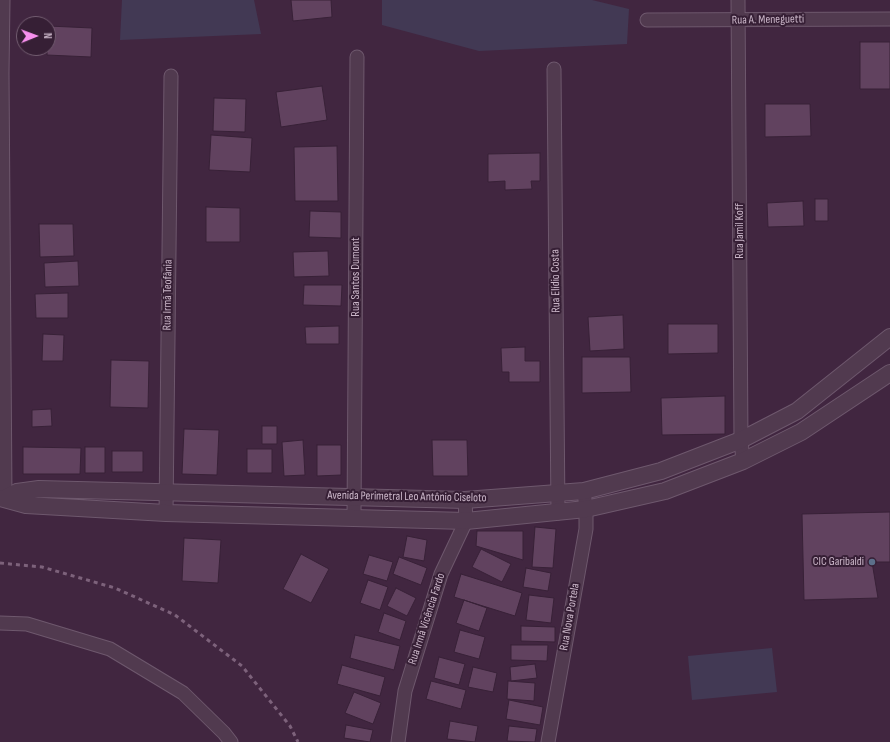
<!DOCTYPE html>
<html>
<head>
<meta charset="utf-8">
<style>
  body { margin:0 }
  #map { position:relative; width:890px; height:742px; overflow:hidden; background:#412640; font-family:"Sofia Sans Condensed",sans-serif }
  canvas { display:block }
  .north { position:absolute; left:16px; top:16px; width:40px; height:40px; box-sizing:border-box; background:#361f35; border:1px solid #725c70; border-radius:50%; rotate:89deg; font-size:11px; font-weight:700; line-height:16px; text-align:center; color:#cbb7c9 }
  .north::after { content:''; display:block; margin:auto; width:14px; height:18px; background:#f790ee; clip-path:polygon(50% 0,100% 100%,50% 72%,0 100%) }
</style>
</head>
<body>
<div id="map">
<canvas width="890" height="742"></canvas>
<div class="north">N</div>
</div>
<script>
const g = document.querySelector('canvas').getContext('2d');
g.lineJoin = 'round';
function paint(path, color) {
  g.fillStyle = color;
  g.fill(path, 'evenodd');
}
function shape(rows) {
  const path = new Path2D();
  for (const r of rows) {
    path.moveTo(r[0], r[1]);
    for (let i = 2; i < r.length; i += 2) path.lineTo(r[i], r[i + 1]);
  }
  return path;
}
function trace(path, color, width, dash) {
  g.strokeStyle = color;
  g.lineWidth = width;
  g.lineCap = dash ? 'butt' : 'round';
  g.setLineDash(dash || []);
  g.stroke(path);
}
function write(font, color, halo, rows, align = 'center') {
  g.font = font + ' "Sofia Sans Condensed",sans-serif';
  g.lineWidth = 4;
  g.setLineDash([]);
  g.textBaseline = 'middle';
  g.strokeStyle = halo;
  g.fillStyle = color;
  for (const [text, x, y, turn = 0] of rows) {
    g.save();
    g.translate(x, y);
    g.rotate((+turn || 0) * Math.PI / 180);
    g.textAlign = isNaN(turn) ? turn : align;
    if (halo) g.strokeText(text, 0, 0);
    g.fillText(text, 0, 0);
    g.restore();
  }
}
const green = shape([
  [122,0,254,0,261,34,120,40],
  [382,0,592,0,629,9,627,44,479,51,382,25],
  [772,648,777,692,692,700,688,656]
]);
const building = shape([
  [291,0,331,0,332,17,293,21,291,0],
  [48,26,92,28,91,57,47,55,48,26],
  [860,42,890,42,890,89,860,89,860,42],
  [322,86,327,120,281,127,276,92,322,86],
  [214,98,246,99,245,132,213,131,214,98],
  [765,104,810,104,811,136,765,137,765,104],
  [211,135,252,138,250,172,209,170,211,135],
  [337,146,338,201,295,201,294,147,337,146],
  [540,153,540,181,531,181,532,189,505,190,505,181,488,182,488,154,540,153],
  [815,199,828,199,828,221,815,221,815,199],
  [803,201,804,226,768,227,767,203,803,201],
  [206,207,240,208,240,242,206,242,206,207],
  [310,211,341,212,341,238,309,237,310,211],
  [39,224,73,224,74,256,40,257,39,224],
  [328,251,329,276,294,277,293,252,328,251],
  [78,261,79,286,45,287,44,263,78,261],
  [304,285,342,285,341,306,303,305,304,285],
  [68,293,68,318,36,318,35,294,68,293],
  [623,315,624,349,590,351,588,317,623,315],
  [668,324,718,324,718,353,668,354,668,324],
  [339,326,339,344,306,344,305,327,339,326],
  [43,334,64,335,63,361,42,361,43,334],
  [525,347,525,361,540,361,540,382,509,382,509,372,502,372,501,348,525,347],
  [582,357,630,357,631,392,582,393,582,357],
  [111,360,149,361,148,408,110,407,111,360],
  [725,396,725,434,662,435,661,398,725,396],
  [51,409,52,426,32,427,32,410,51,409],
  [262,426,277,426,277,444,262,444,262,426],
  [184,429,219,430,217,475,182,474,184,429],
  [303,440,305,475,284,476,282,442,303,440],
  [432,440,467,440,468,476,433,476,432,440],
  [317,445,341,445,341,475,317,476,317,445],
  [23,447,81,448,80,474,23,474,23,447],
  [85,447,105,447,105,473,85,473,85,447],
  [247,449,272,449,272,473,247,473,247,449],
  [112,451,143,451,143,472,112,472,112,451],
  [890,512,890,562,872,562,878,598,804,600,802,514,890,512],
  [535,527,556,529,553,568,532,567,535,527],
  [477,531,523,531,523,560,476,546,477,531],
  [407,536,427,540,424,561,403,557,407,536],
  [184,538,221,540,218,583,182,581,184,538],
  [481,549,511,564,502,582,472,567,481,549],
  [301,554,329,569,311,603,283,589,301,554],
  [369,555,393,562,387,581,363,574,369,555],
  [399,557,427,568,421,585,393,574,399,557],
  [526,568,551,573,548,591,523,587,526,568],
  [461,574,522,593,515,616,454,597,461,574],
  [368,580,388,587,380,610,360,603,368,580],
  [396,588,416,598,407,616,387,606,396,588],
  [529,595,554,598,551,623,526,620,529,595],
  [464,600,487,608,479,631,456,623,464,600],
  [384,613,406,621,400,640,378,632,384,613],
  [521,626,555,627,555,642,521,641,521,626],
  [460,630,485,637,479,659,454,652,460,630],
  [355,635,400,646,394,670,350,658,355,635],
  [511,645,548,645,547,661,511,660,511,645],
  [439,657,465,664,459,685,434,678,439,657],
  [535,664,537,678,511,681,510,667,535,664],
  [342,665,385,677,380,696,337,684,342,665],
  [473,667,497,673,493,692,468,687,473,667],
  [431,681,466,690,461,709,426,699,431,681],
  [508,681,535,683,534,701,507,699,508,681],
  [354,692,381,703,373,724,345,713,354,692],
  [509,700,543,707,540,725,506,719,509,700],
  [450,721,478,726,475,742,447,739,450,721],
  [346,725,373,730,370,742,344,738,346,725],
  [509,726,537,729,535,742,507,741,509,726]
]);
const minor = shape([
  [3,0,2,73,5,498],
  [738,0,741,440,743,461],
  [647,20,890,19],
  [554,69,558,513],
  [166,513,171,76],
  [354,518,357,57],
  [0,623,27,624,110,649,183,693,224,733,231,742],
  [398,742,405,691,441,574,466,521,465,500],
  [548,742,586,529,586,509,584,491]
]);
const tertiary = shape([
  [0,498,26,505,166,513,466,521,586,509,665,491,743,461,801,432,890,373],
  [5,498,17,492,39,489,465,500,584,491,661,471,741,440,797,411,890,337]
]);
const rail = shape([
  [0,563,42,567,115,588,175,615,242,666,290,726,298,742]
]);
const markers = [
  [872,562,4,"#5c6f8a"]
];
const streetNames = [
  ["Rua A. Meneguetti",768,20,-1],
  ["Rua Jamil Koff",740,231,-90],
  ["Rua Santos Dumont",356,277,-90],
  ["Rua Elídio Costa",556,281,-91],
  ["Rua Irmã Teofânia",168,295,-89],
  ["Avenida Perimetral Leo Antônio Ciseloto",407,497,1],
  ["Rua Nova Portela",570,617,-80],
  ["Rua Irmã Vicência Fardo",427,619,-72]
];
const poiNames = [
  ["CIC Garibaldi",864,562]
];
paint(green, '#423954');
paint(building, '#61425f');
trace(building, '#382137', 1);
trace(minor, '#6e586d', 15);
trace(tertiary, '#6e586d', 18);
trace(minor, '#513a4f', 13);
trace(tertiary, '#513a4f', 16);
trace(rail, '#7d627b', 3, [4, 4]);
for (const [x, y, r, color] of markers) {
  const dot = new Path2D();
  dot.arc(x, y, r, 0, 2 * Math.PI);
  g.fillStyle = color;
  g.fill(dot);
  trace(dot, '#361f35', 1.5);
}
write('12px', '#cbb7c9', '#361f35', streetNames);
write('12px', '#cbb7c9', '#361f35', poiNames, 'right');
</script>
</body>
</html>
